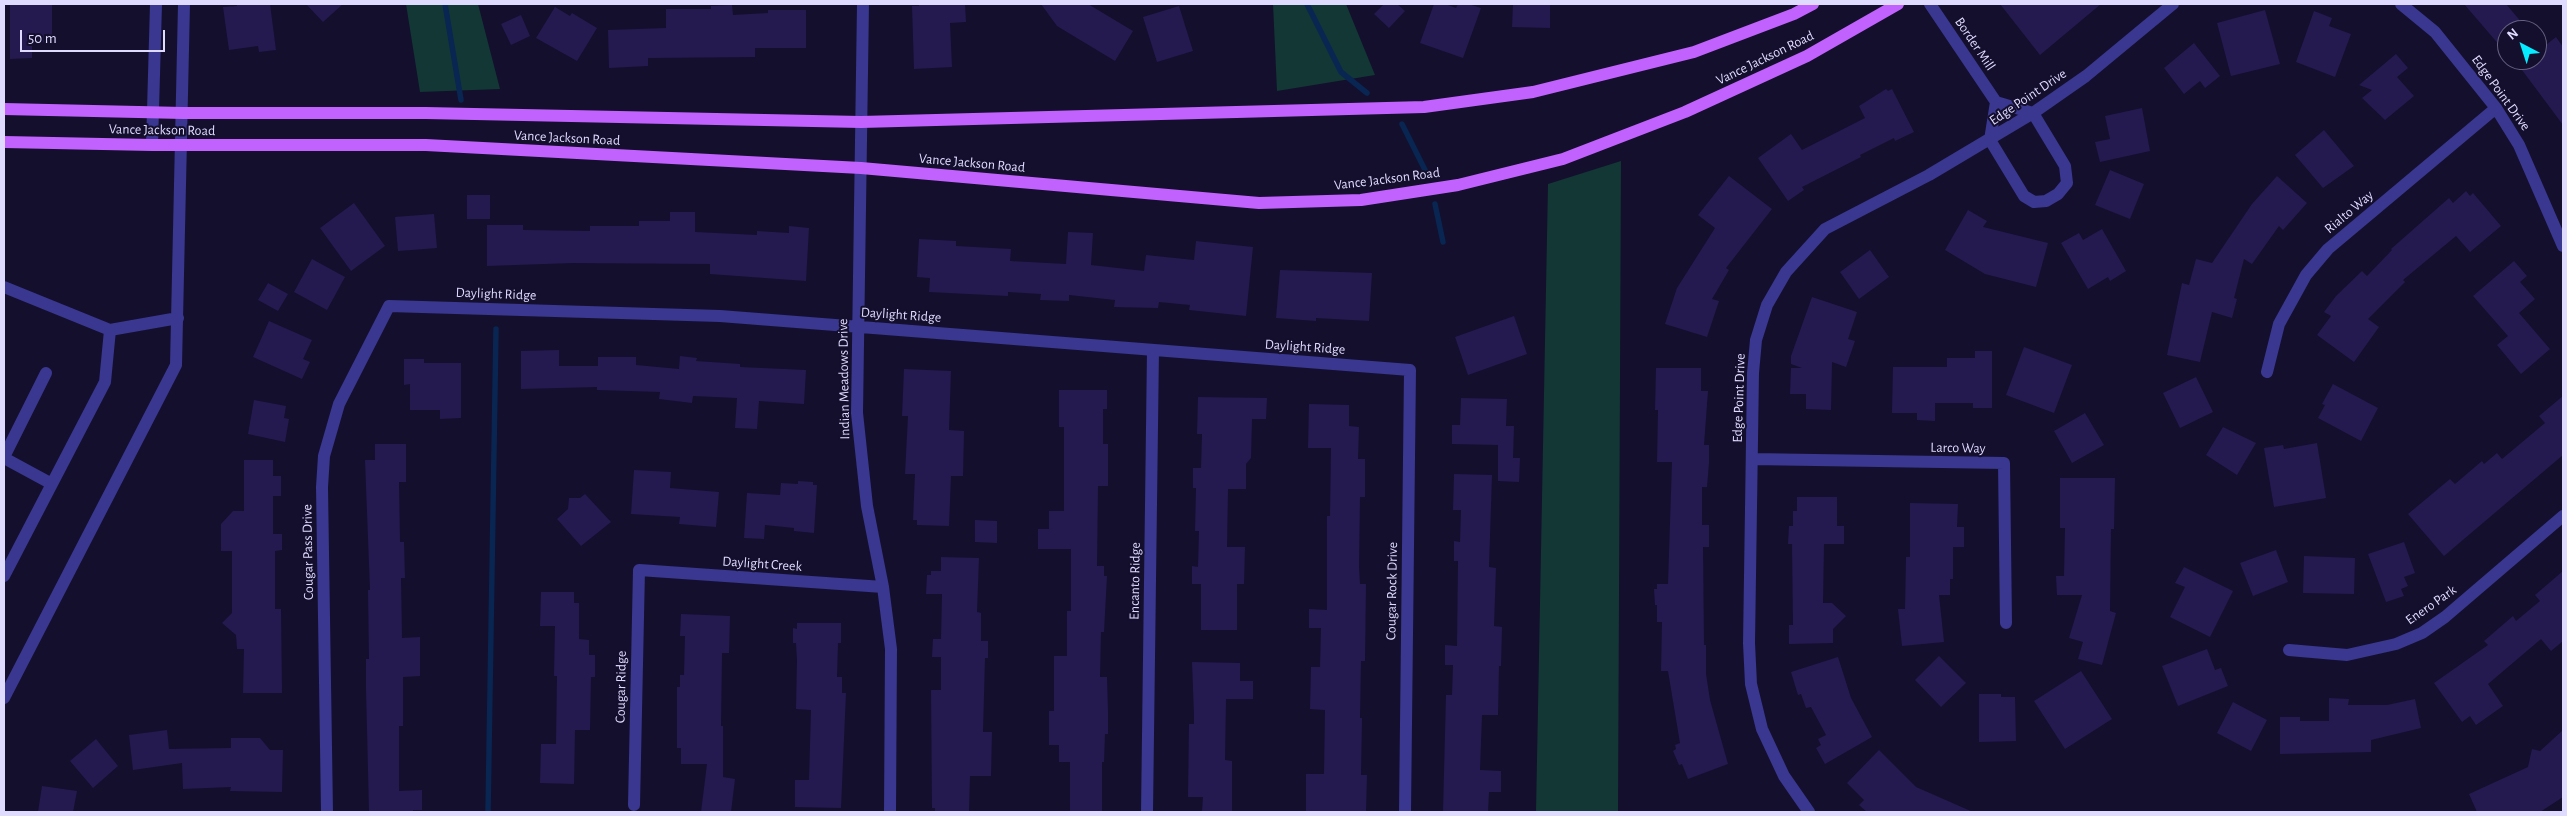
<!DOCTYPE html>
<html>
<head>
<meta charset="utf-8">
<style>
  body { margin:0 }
  #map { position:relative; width:2567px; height:816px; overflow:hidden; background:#140f2d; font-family:"Alegreya Sans",sans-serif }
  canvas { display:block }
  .frame { position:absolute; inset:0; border:5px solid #dfdbff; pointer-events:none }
  .north { position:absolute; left:2497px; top:20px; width:50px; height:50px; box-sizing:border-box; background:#140f2d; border:1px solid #656181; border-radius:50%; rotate:320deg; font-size:14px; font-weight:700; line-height:20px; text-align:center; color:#dfdbff }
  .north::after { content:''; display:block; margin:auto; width:18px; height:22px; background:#07ebff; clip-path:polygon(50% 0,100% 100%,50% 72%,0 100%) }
  .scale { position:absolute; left:20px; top:30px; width:145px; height:22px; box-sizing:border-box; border:2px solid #dfdbff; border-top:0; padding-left:6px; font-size:15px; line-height:18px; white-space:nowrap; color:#dfdbff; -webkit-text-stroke:4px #140f2d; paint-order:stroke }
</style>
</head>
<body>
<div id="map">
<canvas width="2567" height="816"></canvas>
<div class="frame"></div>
<div class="north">N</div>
<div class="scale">50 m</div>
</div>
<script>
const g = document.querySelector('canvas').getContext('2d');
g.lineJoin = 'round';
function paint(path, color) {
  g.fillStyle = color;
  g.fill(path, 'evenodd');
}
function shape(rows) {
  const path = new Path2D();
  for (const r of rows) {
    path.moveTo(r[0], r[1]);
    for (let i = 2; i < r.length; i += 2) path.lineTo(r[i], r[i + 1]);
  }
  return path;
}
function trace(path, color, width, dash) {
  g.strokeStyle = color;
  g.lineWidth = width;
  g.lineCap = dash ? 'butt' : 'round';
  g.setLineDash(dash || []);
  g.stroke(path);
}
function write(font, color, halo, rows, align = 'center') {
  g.font = font + ' "Alegreya Sans",sans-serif';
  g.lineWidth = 4;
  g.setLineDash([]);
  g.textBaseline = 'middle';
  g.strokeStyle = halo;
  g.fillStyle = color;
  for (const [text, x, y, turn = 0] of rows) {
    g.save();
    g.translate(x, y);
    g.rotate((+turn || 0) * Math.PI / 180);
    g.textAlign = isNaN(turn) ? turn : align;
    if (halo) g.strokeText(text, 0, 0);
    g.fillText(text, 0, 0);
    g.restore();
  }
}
const green = shape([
  [406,4,478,4,500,89,420,92],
  [1273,4,1346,4,1375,75,1277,91],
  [1621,161,1618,812,1536,812,1548,184]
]);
const stream = shape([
  [445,4,461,100],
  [1307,4,1341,72,1367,93],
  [1402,124,1426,172],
  [1435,204,1443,242],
  [488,812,496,329]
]);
const building = shape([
  [10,4,52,4,52,42,32,43,32,58,10,59],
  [237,4,270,4,276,50,259,52,258,46,229,50,223,7,237,6],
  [306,4,343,4,323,22],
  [919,4,965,4,966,22,950,23,952,67,914,69,912,6,919,6],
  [1041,4,1088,4,1133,31,1115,61,1057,26],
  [1384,4,1397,4,1405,11,1389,28,1374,14],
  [1434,4,1445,4,1456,8,1458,4,1468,4,1481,8,1463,58,1420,43],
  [1513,4,1550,4,1550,28,1512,27],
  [2000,4,2101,4,2040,55],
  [2464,4,2506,4,2528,30,2507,30,2507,54],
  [732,5,733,15,768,13,768,10,806,10,806,48,755,48,755,57,648,58,648,66,609,68,608,30,666,28,666,9,711,9,711,6],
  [1179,6,1193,51,1157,62,1143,17],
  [555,7,570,16,572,13,597,28,577,61,536,38],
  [2265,10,2280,64,2231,76,2217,23],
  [2314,11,2332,18,2329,26,2351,34,2335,77,2296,62],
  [521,15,530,36,511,45,501,24],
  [2556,37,2563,47,2563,125,2519,66,2527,60,2537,60,2537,52],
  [2194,43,2220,76,2205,88,2200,81,2184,94,2164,68],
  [2396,54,2408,68,2397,77,2414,96,2385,120,2362,98,2372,90,2359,85],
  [1886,89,1888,91,1892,89,1914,132,1895,141,1894,138,1860,155,1861,157,1802,187,1804,190,1788,201,1758,158,1791,134,1802,150,1865,118,1859,106],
  [2142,108,2150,151,2100,162,2095,142,2110,139,2105,116],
  [2324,130,2354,166,2323,188,2295,155],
  [2110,170,2144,184,2130,219,2095,205],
  [1729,176,1772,209,1726,268,1729,270,1712,299,1719,301,1707,337,1665,324,1677,288,1715,228,1698,215],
  [2277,176,2307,203,2283,230,2279,226,2252,264,2244,259,2234,298,2237,299,2232,318,2212,312,2200,362,2167,355,2182,283,2189,285,2196,259,2212,263,2252,204],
  [2466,191,2470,196,2473,193,2501,226,2470,252,2456,236,2403,280,2405,282,2368,319,2379,327,2354,362,2317,335,2331,316,2324,312,2336,296,2362,271,2367,276,2392,250,2391,249,2449,198,2453,203],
  [467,195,490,195,490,219,467,219],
  [354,203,385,246,351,271,320,228],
  [1968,210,1987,221,1983,227,2048,243,2036,287,1985,274,1945,250],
  [670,212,695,212,695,232,757,235,757,231,789,233,789,226,809,228,806,281,710,274,710,264,573,263,487,266,487,225,523,225,523,230,590,231,590,226,639,226,639,221,670,221],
  [434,214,437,248,398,251,395,217],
  [2102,229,2126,271,2110,281,2108,277,2088,289,2061,243,2079,233,2083,240],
  [1068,232,1093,233,1091,265,1144,271,1146,255,1194,260,1196,241,1253,247,1246,316,1189,310,1190,305,1159,302,1158,308,1114,307,1115,300,1069,295,1069,301,1040,300,1041,294,1008,292,1008,296,929,292,930,278,917,277,919,239,956,241,956,246,1011,249,1010,261,1066,264],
  [1870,250,1889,277,1859,299,1840,272],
  [312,259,345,277,327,310,294,292],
  [2514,261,2527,276,2520,282,2535,299,2519,313,2550,349,2521,374,2497,345,2508,336,2473,296],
  [1280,270,1372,273,1369,321,1316,318,1316,321,1276,318],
  [268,283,288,294,278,311,258,300],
  [1812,297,1857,312,1848,339,1855,341,1846,367,1832,362,1831,410,1806,409,1806,394,1790,394,1791,368,1802,368,1791,364,1791,356],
  [1514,316,1527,354,1468,375,1455,337],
  [269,321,312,340,303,359,310,362,302,379,253,357],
  [2024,347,2072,365,2054,413,2006,395],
  [559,350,559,366,598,366,598,357,636,357,636,365,679,369,680,356,697,358,696,361,740,364,740,367,806,370,804,404,759,401,757,429,735,428,737,398,693,396,692,403,659,399,660,392,597,390,597,387,521,389,521,351],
  [1975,351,1992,351,1992,408,1973,408,1973,403,1935,403,1935,421,1917,420,1917,413,1892,413,1893,367,1947,367,1947,358,1975,358],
  [404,359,424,359,424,363,461,363,461,418,440,419,440,410,410,410,410,384,404,385],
  [1656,368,1701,368,1701,391,1708,391,1704,445,1709,445,1709,463,1707,487,1702,487,1702,525,1709,525,1709,547,1703,547,1704,645,1706,645,1706,674,1710,700,1728,764,1688,779,1682,764,1679,765,1673,751,1676,749,1675,745,1680,743,1668,671,1661,671,1662,622,1657,622,1657,605,1655,605,1654,589,1657,589,1657,584,1668,584,1672,462,1657,462,1658,410,1655,410],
  [904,369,951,371,949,430,964,431,963,476,951,476,949,526,917,525,917,520,913,520,915,474,905,474,908,416,902,416],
  [2196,377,2213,412,2180,428,2163,393],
  [2333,384,2378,408,2361,441,2318,418,2325,405,2322,404],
  [1059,390,1107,390,1107,409,1103,409,1103,444,1108,444,1108,486,1098,486,1097,566,1104,566,1104,576,1107,576,1104,632,1101,632,1100,677,1107,677,1108,712,1108,734,1105,734,1104,762,1102,762,1102,812,1070,812,1070,762,1059,762,1059,745,1049,745,1049,711,1054,711,1054,656,1067,656,1067,611,1071,611,1071,549,1038,549,1038,529,1049,529,1049,511,1064,511,1064,427,1059,427],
  [2563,396,2563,455,2444,556,2408,514,2450,479,2455,484,2482,461,2484,464,2497,453,2502,459,2545,423,2539,416],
  [1198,397,1267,398,1266,419,1252,419,1251,458,1246,464,1246,489,1228,489,1227,547,1245,547,1244,584,1237,584,1237,630,1201,630,1201,584,1192,584,1192,566,1198,567,1199,531,1195,531,1196,488,1193,488,1193,468,1201,468,1202,434,1197,434],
  [1461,398,1507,399,1506,426,1514,426,1513,458,1520,458,1519,482,1498,481,1498,445,1452,444,1452,425,1460,425],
  [254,400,286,406,284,418,289,419,285,442,248,434],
  [1309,404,1349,405,1349,426,1359,427,1358,459,1365,459,1365,497,1360,497,1359,567,1360,584,1366,584,1365,661,1361,661,1360,718,1362,718,1361,775,1367,775,1366,812,1306,812,1306,774,1324,774,1325,710,1310,709,1311,667,1320,667,1321,628,1309,628,1309,609,1327,610,1327,516,1330,516,1331,448,1308,448],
  [2085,413,2104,445,2072,463,2054,431],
  [2223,427,2256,443,2237,475,2206,455],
  [2317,443,2326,498,2274,507,2264,448,2283,445,2284,449],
  [375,444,406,444,406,482,399,482,400,542,404,542,405,578,401,578,402,638,420,637,420,676,403,677,403,726,399,726,399,791,422,790,422,810,413,810,413,812,369,811,366,688,366,659,369,659,368,590,370,590,365,460,375,460],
  [244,460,273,460,273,476,281,476,281,496,273,496,273,534,282,534,282,550,275,551,275,609,281,609,282,693,243,693,244,649,237,649,236,635,222,623,232,613,232,551,221,551,221,524,233,511,244,511],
  [634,470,671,472,670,488,719,492,716,527,679,524,680,517,631,514],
  [1454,474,1492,475,1489,567,1496,568,1494,626,1502,627,1501,666,1499,666,1498,715,1482,715,1480,770,1501,771,1501,792,1489,792,1488,812,1443,812,1446,695,1452,695,1453,665,1445,665,1445,645,1457,646,1458,561,1454,561,1454,541,1460,542,1461,510,1453,510],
  [2060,478,2115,478,2114,529,2111,529,2110,611,2116,613,2102,665,2078,659,2083,642,2069,638,2082,595,2057,595,2056,576,2064,576,2065,528,2060,528],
  [798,481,813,482,813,485,817,485,814,533,794,531,794,528,765,525,764,539,744,538,747,493,780,495,781,483,798,484],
  [585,494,611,522,581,546,557,519,568,509,569,498,580,498],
  [1797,497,1837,497,1837,526,1844,526,1844,544,1824,544,1823,603,1832,603,1846,616,1833,629,1833,643,1789,644,1789,625,1793,625,1792,544,1788,544,1789,526,1793,526,1793,511,1797,511],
  [1910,503,1958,504,1957,527,1964,527,1964,547,1953,547,1953,579,1950,579,1950,595,1939,595,1944,642,1902,646,1898,609,1905,609,1906,557,1910,557],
  [975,520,997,521,997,543,975,542],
  [2404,542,2415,573,2404,577,2408,586,2401,589,2404,596,2386,602,2368,554],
  [2276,550,2288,582,2253,596,2240,563],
  [2304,556,2355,558,2354,594,2303,593],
  [941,557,979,558,977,612,981,613,981,641,988,641,988,658,985,658,983,732,992,732,991,776,970,776,969,812,935,812,935,808,932,808,931,690,941,690,941,657,932,657,933,639,941,639,942,594,926,594,927,575,931,575,931,571,941,571],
  [2184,567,2233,591,2210,637,2170,617,2185,587,2175,583],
  [2563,571,2563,641,2551,651,2541,639,2488,684,2503,706,2476,725,2470,716,2462,722,2434,683,2488,645,2484,641,2513,616,2516,621,2540,601,2535,595],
  [541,592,574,592,574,603,579,603,579,639,589,640,589,655,595,655,595,677,591,677,590,730,575,730,574,784,540,783,541,744,556,744,557,676,554,676,555,626,540,626],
  [681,614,730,616,729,653,722,653,721,726,723,726,723,777,735,779,731,812,701,812,707,764,681,764,681,748,677,748,677,687,680,687,680,675,684,675,685,636,680,636],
  [797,623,841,623,841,643,838,643,837,677,842,677,842,693,846,693,841,808,795,807,795,780,809,780,811,710,796,709,797,660,796,643,793,643,793,628,797,629],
  [2207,649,2215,670,2221,668,2228,686,2178,706,2162,666],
  [1939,656,1966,683,1941,707,1915,680],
  [1838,657,1851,698,1872,737,1825,764,1816,748,1821,745,1818,739,1826,735,1811,707,1806,708,1801,694,1798,695,1791,672],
  [1192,662,1240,663,1240,681,1253,681,1253,699,1226,699,1225,760,1232,761,1232,812,1202,812,1203,797,1188,797,1189,724,1194,724,1194,715],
  [2081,671,2112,719,2065,749,2034,701],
  [1979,694,2001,694,2001,697,2015,697,2016,741,1979,742],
  [2329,698,2349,699,2348,705,2387,705,2415,699,2421,728,2371,740,2371,752,2280,754,2280,717,2300,717,2300,721,2329,721],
  [2233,702,2267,720,2251,751,2217,733],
  [167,730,169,749,231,748,231,738,260,738,270,750,283,750,282,792,230,791,231,787,183,789,182,763,133,770,129,735],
  [2563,730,2563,797,2540,812,2477,812,2469,794,2528,767,2532,749,2540,751],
  [96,739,118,766,93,788,70,761],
  [1879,750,1916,787,1973,812,1867,812,1859,805,1864,800,1847,783],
  [42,786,77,791,73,812,38,812]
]);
const minor = shape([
  [863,4,857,413,867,506,883,587,891,649,890,812],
  [1930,4,1996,102,2033,113,2065,166,2067,183,2058,194,2046,201,2034,202,2024,196,1990,140,1996,102],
  [2401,4,2435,32,2496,108,2519,145,2563,246],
  [152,145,156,4],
  [4,287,110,330],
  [2267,372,2279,324,2306,275,2328,249,2496,108],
  [4,457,46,373],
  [4,458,52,484],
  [1752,459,2004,463,2006,623],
  [4,576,105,382,110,330,178,318],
  [2289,650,2347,655,2396,644,2422,633,2445,617,2563,516],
  [4,698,176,365,184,4],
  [634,805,639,570,883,587],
  [327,812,322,487,324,456,339,404,389,306,720,316,1410,370,1405,812],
  [1147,812,1153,350],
  [1809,812,1784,776,1762,729,1751,684,1749,643,1753,373,1756,340,1767,305,1786,272,1825,229,1929,175,2033,113,2086,76,2173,4]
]);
const major = shape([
  [4,109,183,113,426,113,861,122,1424,107,1533,92,1694,52,1794,14,1813,4],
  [4,142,152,145,426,145,861,168,1259,203,1361,200,1458,185,1563,159,1685,112,1807,56,1898,4]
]);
const streetNames = [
  ["Border Mill",1975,44,56],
  ["Vance Jackson Road",1765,58,-26],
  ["Edge Point Drive",2501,93,54],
  ["Edge Point Drive",2028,97,-34],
  ["Vance Jackson Road",162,130,1],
  ["Vance Jackson Road",567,138,3],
  ["Vance Jackson Road",972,163,5],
  ["Vance Jackson Road",1387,179,-7],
  ["Rialto Way",2349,212,-40],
  ["Daylight Ridge",496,294,2],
  ["Daylight Ridge",901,315,4],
  ["Daylight Ridge",1305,347,4],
  ["Indian Meadows Drive",844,379,-91],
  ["Edge Point Drive",1739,398,-88],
  ["Larco Way",1958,448,1],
  ["Cougar Pass Drive",308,552,-91],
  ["Daylight Creek",762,564,4],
  ["Encanto Ridge",1135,581,-89],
  ["Cougar Rock Drive",1392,591,-89],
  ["Enero Park",2431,605,-35],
  ["Cougar Ridge",621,687,-89]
];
paint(green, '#123735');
trace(stream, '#092552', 5.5);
paint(building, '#241a4f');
trace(minor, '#39378f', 12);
trace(major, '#c162ff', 12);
write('14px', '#dfdbff', '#140f2d', streetNames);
</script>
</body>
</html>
